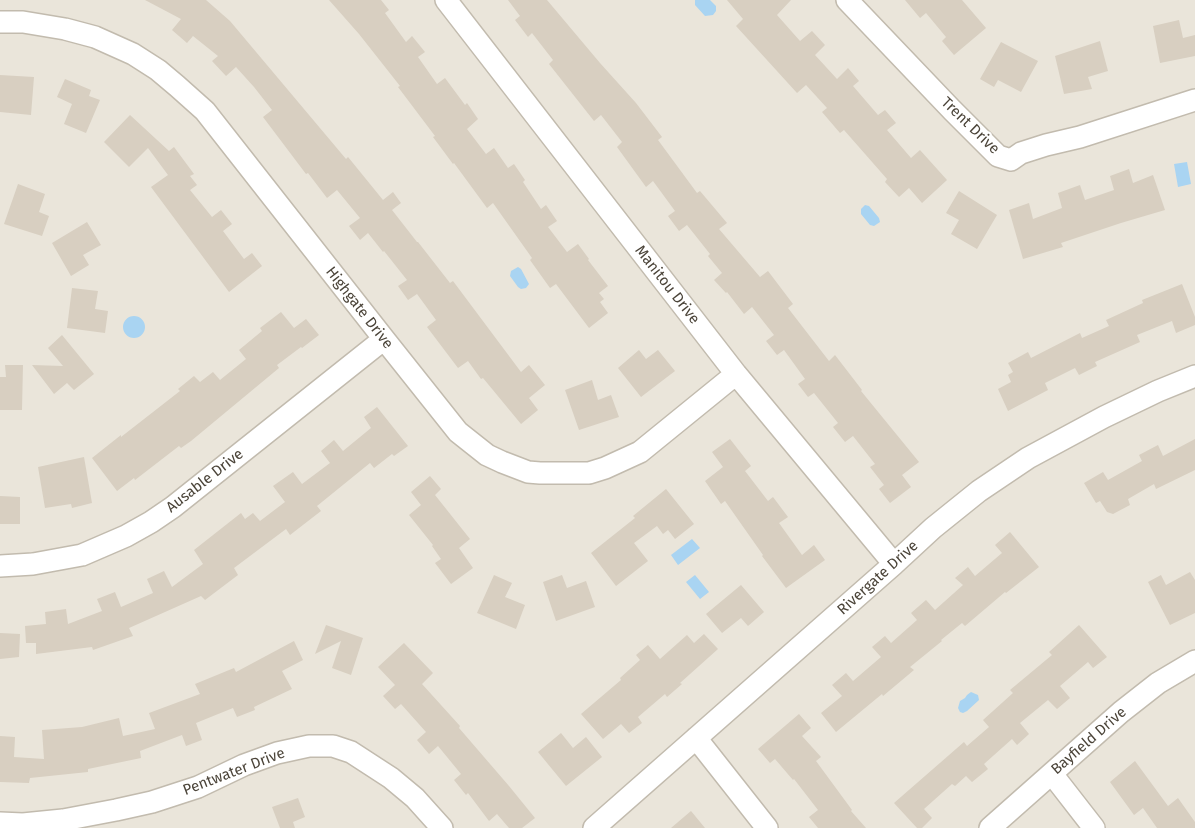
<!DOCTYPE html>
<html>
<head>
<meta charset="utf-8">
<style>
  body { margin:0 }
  canvas { display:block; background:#f6f3ec }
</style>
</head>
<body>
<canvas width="1195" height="828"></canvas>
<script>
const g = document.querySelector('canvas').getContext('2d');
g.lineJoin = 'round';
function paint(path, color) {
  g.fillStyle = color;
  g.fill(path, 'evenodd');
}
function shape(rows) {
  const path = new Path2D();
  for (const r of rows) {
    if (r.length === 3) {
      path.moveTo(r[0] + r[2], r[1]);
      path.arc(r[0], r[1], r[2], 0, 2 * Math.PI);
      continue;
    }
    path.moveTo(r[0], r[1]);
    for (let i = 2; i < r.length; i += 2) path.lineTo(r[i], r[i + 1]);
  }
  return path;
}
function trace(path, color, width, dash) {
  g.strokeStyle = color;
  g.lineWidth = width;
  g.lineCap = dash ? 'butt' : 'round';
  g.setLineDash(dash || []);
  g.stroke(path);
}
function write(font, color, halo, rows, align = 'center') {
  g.font = font + ' "Fira Sans",sans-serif';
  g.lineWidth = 4.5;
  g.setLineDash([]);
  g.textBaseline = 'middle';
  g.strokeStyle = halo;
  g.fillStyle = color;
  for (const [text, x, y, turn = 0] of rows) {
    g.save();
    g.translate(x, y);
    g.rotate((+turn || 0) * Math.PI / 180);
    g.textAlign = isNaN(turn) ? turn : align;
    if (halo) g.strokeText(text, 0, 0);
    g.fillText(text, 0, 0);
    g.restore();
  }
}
const residential = shape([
  [0,0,1195,0,1195,828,0,828]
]);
const water = shape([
  [695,0,710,0,716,6,716,11,713,15,705,16,695,5],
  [1187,162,1191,184,1178,187,1174,164],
  [865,205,869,206,879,218,880,222,874,226,870,225,861,214,861,209],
  [518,267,521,269,529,284,526,288,521,289,518,287,510,276,511,271],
  [134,327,11],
  [692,539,700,548,678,565,671,555],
  [695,575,709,592,700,599,686,582],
  [971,692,978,695,979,700,967,711,963,713,960,712,958,708,960,701,965,698,967,695]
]);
const building = shape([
  [145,0,206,0,230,21,346,159,348,157,383,200,393,192,401,203,392,210,417,242,418,242,450,283,453,281,521,372,529,365,545,385,529,398,538,410,521,424,483,378,481,379,468,361,458,368,427,327,436,320,417,294,408,300,398,286,407,280,384,251,383,252,368,233,360,240,349,226,360,218,337,190,327,198,308,173,306,174,263,117,272,110,254,87,236,67,226,76,212,61,218,56,193,36,187,43,172,30,181,19],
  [329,0,381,0,389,10,385,13,406,42,412,36,425,52,418,57,437,84,445,78,465,105,467,103,478,119,467,129,486,154,494,148,508,168,514,164,525,180,523,182,541,209,546,205,557,221,548,227,567,252,578,244,589,259,588,260,608,286,599,293,604,299,600,302,608,313,589,328,556,284,550,288,530,260,532,258,493,203,487,208,454,163,453,164,433,137,435,136,398,87,400,86,359,34],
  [508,0,547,0,600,63,636,103,662,137,658,140,697,193,700,191,727,223,719,229,760,277,768,271,793,304,788,308,829,361,835,355,862,390,861,391,919,462,902,475,911,487,890,503,879,489,884,485,870,467,875,464,853,436,845,442,833,427,838,423,814,393,808,397,798,384,805,379,784,350,777,355,766,341,774,335,752,307,744,314,727,292,726,293,714,280,722,273,708,256,710,254,687,225,679,231,668,216,675,211,653,181,646,187,617,147,622,142,601,115,594,121,549,64,553,60,532,33,528,37,515,20,520,16],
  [727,0,791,0,777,15,800,41,812,31,825,45,815,55,837,79,848,68,859,81,853,86,878,115,885,110,896,123,887,130,911,158,920,150,947,180,922,203,909,188,899,197,885,182,887,179,844,130,840,133,822,112,827,108,806,85,797,93,736,26,743,19],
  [905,0,962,0,986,28,954,55,942,41,946,37,926,13,920,18],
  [1179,20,1183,38,1195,35,1195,56,1160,63,1153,26],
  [1100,41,1108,71,1088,77,1092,89,1064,94,1055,56],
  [1001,42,1038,61,1021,92,998,80,994,87,980,79],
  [0,75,34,77,31,115,0,112],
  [65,79,91,90,89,96,100,100,86,133,64,124,72,104,57,97],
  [130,115,169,151,174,147,194,174,190,176,197,185,190,190,212,217,221,210,232,224,223,231,244,259,252,253,262,266,229,292,151,187,168,175,148,148,129,167,104,142],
  [1129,169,1133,183,1153,175,1165,210,1121,223,1061,243,1063,247,1023,259,1009,210,1029,203,1033,219,1062,208,1058,193,1080,185,1085,200,1114,190,1110,176],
  [18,184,45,194,39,212,49,216,42,236,4,224],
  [959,191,997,215,977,249,951,234,959,220,946,213],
  [87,222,101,245,83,255,89,265,71,276,52,243],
  [1182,284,1195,317,1195,325,1176,333,1172,321,1137,335,1140,342,1095,362,1097,366,1079,375,1075,368,1045,383,1048,390,1008,411,998,389,1011,382,1008,375,1013,372,1008,363,1028,352,1031,358,1080,333,1082,338,1109,326,1106,320,1143,303,1142,300],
  [72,288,98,291,95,309,108,311,105,333,67,328],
  [281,312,294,328,306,319,319,335,302,348,301,347,277,365,279,368,191,441,181,448,179,446,135,480,134,478,117,491,92,458,121,435,121,437,180,391,178,389,194,376,200,382,213,372,220,380,246,359,239,350,262,331,260,328],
  [62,335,94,374,74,390,67,383,54,394,32,365,63,366,48,348],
  [639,350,646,359,658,350,675,371,641,397,618,368],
  [5,365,23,365,22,410,0,410,0,377,6,377],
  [592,380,598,400,611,395,619,417,579,430,565,390],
  [377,407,408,446,394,456,392,454,374,468,370,463,317,506,321,511,290,535,286,529,234,568,238,575,205,600,201,596,129,628,133,636,93,650,92,647,36,654,36,643,26,643,25,626,46,624,45,612,66,609,68,624,102,611,97,599,115,592,121,607,153,593,147,579,164,571,172,587,203,564,194,550,241,513,245,519,253,513,260,521,285,502,273,486,293,472,302,484,330,463,321,451,334,440,343,451,371,428,364,417],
  [730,439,751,466,745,471,768,501,773,497,788,517,779,523,802,555,814,545,825,560,786,588,762,556,763,555,725,501,721,504,705,481,723,467,712,452],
  [1195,439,1195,470,1156,489,1154,484,1128,499,1130,505,1113,514,1107,512,1100,501,1096,503,1084,483,1103,472,1108,480,1142,461,1139,455,1158,445,1163,456],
  [84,457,92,503,72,508,71,504,45,508,38,467],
  [430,476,441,489,435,495,470,539,459,548,473,568,451,584,435,563,441,559,432,546,433,545,409,515,421,505,411,492],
  [666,489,694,524,675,539,668,530,663,534,657,526,634,543,648,561,616,586,591,553,635,518,633,516],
  [0,496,20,497,20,524,0,524],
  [1010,532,1039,567,1006,593,1005,592,965,626,962,623,941,640,942,641,910,667,914,670,883,696,882,694,836,732,821,713,842,696,832,685,846,673,853,681,881,657,872,647,885,636,891,643,917,620,911,613,926,600,935,610,963,585,955,578,968,567,975,576,1002,553,995,545],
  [1190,572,1195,580,1195,613,1170,625,1148,582,1161,575,1166,585],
  [494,575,512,583,505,597,525,605,516,629,477,613],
  [562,575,567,588,586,581,595,607,556,621,543,582],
  [741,585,764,612,748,626,741,618,722,633,706,614],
  [326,625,363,638,351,675,332,668,341,641,315,654],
  [1079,625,1107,657,1093,668,1088,662,1060,686,1070,698,1057,709,1048,700,1020,723,1029,734,1017,745,1012,739,984,764,988,769,972,782,966,776,955,786,952,784,924,809,932,818,922,828,917,828,894,803,964,742,967,746,989,727,983,720,1013,693,1010,690,1052,655,1049,652],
  [0,633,20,634,19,657,0,659],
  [704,634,718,649,680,683,682,684,667,697,665,694,638,717,642,723,629,733,621,724,603,739,581,714,621,680,620,678,640,660,636,655,648,645,660,659,687,635,694,643],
  [294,641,303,660,282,671,292,689,254,707,255,710,237,717,233,708,196,723,202,740,186,746,182,735,140,751,141,758,88,769,88,772,30,778,29,783,0,782,0,736,15,737,14,757,44,759,42,730,82,727,119,718,123,736,155,729,149,713,200,694,195,684,234,668,236,672],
  [404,643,433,673,422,684,460,726,459,728,509,786,535,818,522,828,509,828,497,814,489,821,468,793,466,795,454,780,461,774,438,746,429,754,417,740,426,732,401,704,395,709,383,696,395,685,378,667],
  [799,714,811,728,802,736,821,757,816,761,852,810,851,811,866,828,818,828,809,817,818,810,794,779,793,780,775,759,770,763,758,749],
  [561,733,573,748,586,737,602,757,566,786,538,752],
  [1135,761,1168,806,1178,798,1195,822,1195,828,1157,828,1143,808,1134,815,1110,782],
  [298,798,305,817,293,822,295,828,280,828,272,807],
  [691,811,705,828,671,828]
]);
const street = shape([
  [446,0,736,374,894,564],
  [847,0,952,110,998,156,1011,160,1021,153,1046,145,1080,137,1195,100],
  [0,22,23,22,65,29,95,37,133,54,158,70,177,86,205,111,384,339,458,432,487,455,502,462,528,472,540,473,589,473,605,468,640,452,736,374],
  [0,566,33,564,82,555,126,536,151,522,173,507,384,339],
  [696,738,767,828],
  [1052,774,1094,828],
  [0,823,23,824,63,820,116,810,152,802,198,787,244,765,277,753,309,746,333,746,351,752,391,778,415,798,442,828],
  [594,828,894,564,933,528,979,491,1028,458,1104,417,1158,391,1195,376],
  [990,828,1121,712,1158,683,1195,661]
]);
const streetNames = [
  ["Trent Drive",970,126,44],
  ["Manitou Drive",667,285,52],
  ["Highgate Drive",359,308,52],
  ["Ausable Drive",205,481,-38],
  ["Rivergate Drive",878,578,-42],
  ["Bayfield Drive",1089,741,-41],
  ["Pentwater Drive",234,772,-21]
];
paint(residential, '#eae5da');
paint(water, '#a9d4f2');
paint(building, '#d8cfc1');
trace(street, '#c2bbae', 24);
trace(street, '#fff', 21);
write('15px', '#4b4439', '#fff', streetNames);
</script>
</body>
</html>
